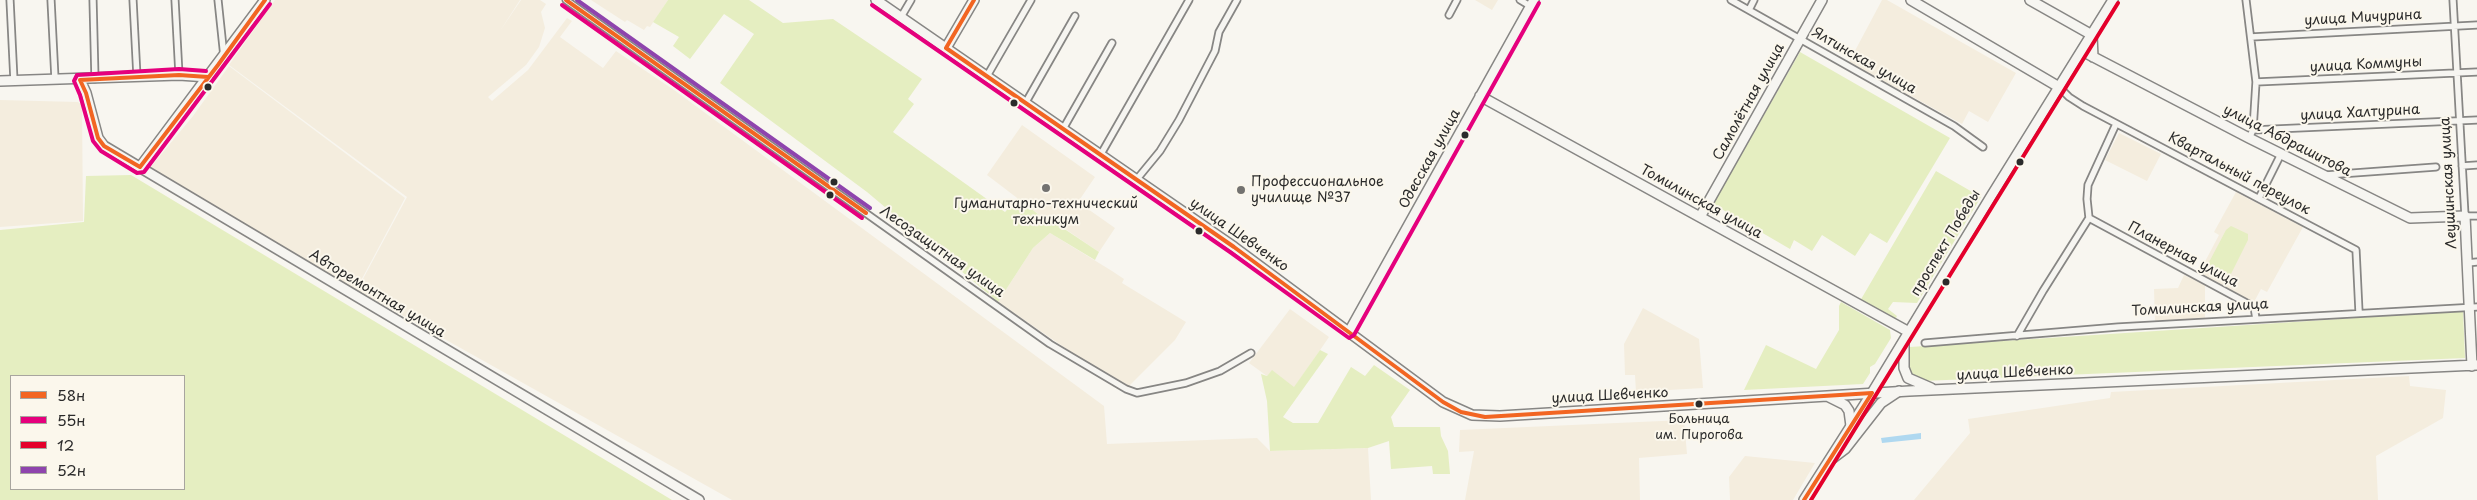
<!DOCTYPE html>
<html>
<head>
<meta charset="utf-8">
<style>
  body { margin:0 }
  #map { position:relative; width:2477px; height:500px; overflow:hidden; background:#f8f6f0; font-family:"Playpen Sans",sans-serif }
  canvas { display:block }
  .legend { position:absolute; left:10px; top:375px; width:175px; height:115px; box-sizing:border-box; background:#fbf7ec; border:1px solid #a8a59f; margin:0; padding:6px 9px; list-style:none; font-size:15px; color:#2b2b2b }
  .legend li { display:flex; align-items:center; gap:10px; height:25px }
  .legend b { width:25px; border:1px solid #a8a59f }
</style>
</head>
<body>
<div id="map">
<canvas width="2477" height="500"></canvas>
<ul class="legend">
<li><b style="height:6px;background:#f26522"></b>58н</li>
<li><b style="height:6px;background:#e5007d"></b>55н</li>
<li><b style="height:6px;background:#e4002b"></b>12</li>
<li><b style="height:6px;background:#8e44ad"></b>52н</li>
</ul>
</div>
<script>
const g = document.querySelector('canvas').getContext('2d');
g.lineJoin = 'round';
function paint(path, color) {
  g.fillStyle = color;
  g.fill(path, 'evenodd');
}
function shape(rows) {
  const path = new Path2D();
  for (const r of rows) {
    path.moveTo(r[0], r[1]);
    for (let i = 2; i < r.length; i += 2) path.lineTo(r[i], r[i + 1]);
  }
  return path;
}
function trace(path, color, width, dash) {
  g.strokeStyle = color;
  g.lineWidth = width;
  g.lineCap = dash ? 'butt' : 'round';
  g.setLineDash(dash || []);
  g.stroke(path);
}
function write(font, color, halo, rows, align = 'center') {
  g.font = font + ' "Playpen Sans",sans-serif';
  g.lineWidth = 4;
  g.setLineDash([]);
  g.textBaseline = 'middle';
  g.strokeStyle = halo;
  g.fillStyle = color;
  for (const [text, x, y, turn = 0] of rows) {
    g.save();
    g.translate(x, y);
    g.rotate((+turn || 0) * Math.PI / 180);
    g.textAlign = isNaN(turn) ? turn : align;
    if (halo) g.strokeText(text, 0, 0);
    g.fillText(text, 0, 0);
    g.restore();
  }
}
const built = shape([
  [275,0,520,0,500,31,521,0,540,0,546,4,541,12,545,28,539,47,526,65,488,97,492,101,528,70,567,18,572,21,560,37,603,68,616,51,674,90,1104,406,1107,444,1257,438,1270,451,1368,448,1371,500,732,500,357,290,407,197,229,65],
  [591,0,668,0,650,27,647,26,644,30,627,20,625,22],
  [1475,0,1498,0,1492,10],
  [1882,0,1887,0,2016,73,1988,122,1969,111,1962,124,1849,62],
  [229,66,405,198,356,290,150,168,193,116],
  [0,100,78,102,82,105,83,221,0,227],
  [1022,125,1095,177,1078,202,1115,228,1099,252,1055,222,1050,223,987,175],
  [2119,133,2161,154,2147,181,2105,160],
  [2236,192,2303,227,2267,292,2261,289,2254,302,2199,273,2219,235,2214,232],
  [1050,233,1112,271,1124,279,1122,283,1186,322,1175,340,1129,386,1071,352,998,302,1033,248],
  [2184,275,2205,285,2205,318,2155,322,2154,289,2178,288],
  [1643,308,1699,339,1703,388,1636,392,1635,375,1625,375,1624,344],
  [1290,309,1329,337,1294,388,1272,371,1267,376,1249,363],
  [2409,376,2410,386,2446,390,2443,418,2376,456,2378,500,1914,500,1970,433,1968,419,2110,398,2111,392],
  [1684,420,1687,454,1639,458,1640,500,1465,500,1474,451,1459,452,1460,430],
  [1745,456,1815,463,1793,500,1730,500,1729,477]
]);
const green = shape([
  [668,0,749,0,783,23,833,19,922,79,908,99,914,104,893,132,1005,212,1018,198,1049,223,1054,222,1099,252,1095,260,1050,233,1033,248,998,302,867,192,720,83,754,34,724,14,690,59,673,46,679,37,653,22],
  [1800,52,1950,138,1887,243,1870,233,1855,256,1822,235,1812,251,1794,240,1790,249,1713,204],
  [1936,171,1981,197,1917,303,1893,302,1888,309,1897,316,1894,322,1860,301],
  [131,175,672,500,0,500,0,230,84,222,86,176],
  [11,376,184,376,184,489,11,489],
  [2231,226,2248,234,2248,240,2230,276,2223,279,2209,272,2207,266,2226,230],
  [1841,302,1890,330,1891,338,1875,364,1870,367,1870,373,1863,384,1744,390,1766,345,1816,369,1839,330,1839,306],
  [2463,311,2465,358,1923,381,1912,374,1908,365,1910,347],
  [1320,350,1328,354,1283,417,1293,423,1318,423,1351,367,1365,376,1374,365,1410,390,1391,417,1394,427,1440,427,1441,436,1448,451,1450,474,1433,474,1432,466,1391,469,1389,441,1368,448,1270,451,1267,401,1261,374,1267,376,1272,370,1294,387]
]);
const water = shape([
  [1921,433,1921,439,1882,443,1881,438]
]);
const street = shape([
  [10,0,14,81],
  [51,0,55,79],
  [93,0,95,79],
  [133,0,137,77],
  [175,0,179,75],
  [218,0,224,57],
  [566,0,1050,344,1126,389,1137,393,1186,383,1220,371,1251,353],
  [1520,0,1530,6],
  [1731,0,1954,126,1983,147],
  [2246,0,2256,82,2253,130],
  [2453,0,2465,216,2477,216],
  [1749,10,1754,0],
  [1449,15,1457,0],
  [901,17,911,0],
  [2251,37,2477,25],
  [987,76,1031,0],
  [2256,82,2477,72],
  [2059,87,2069,97,2083,106,2356,250,2359,312],
  [1026,102,1075,16],
  [1063,129,1112,43],
  [2249,138,2253,130,2477,120],
  [1101,154,1189,0],
  [2462,166,2477,165],
  [2326,175,2436,167],
  [1137,179,1160,151,1179,120,1215,51,1219,32,1237,0],
  [2259,198,2281,154],
  [2089,218,2254,307,2256,319],
  [2467,263,2477,262],
  [2017,336,2043,291,2089,218,2087,199,2088,185,2116,124],
  [1925,343,2118,327,2477,307]
]);
const secondary = shape([
  [876,0,1234,247,1443,402,1472,415,1500,416,1909,391,2477,365],
  [1911,0,2059,87],
  [2030,0,2092,35,2093,57],
  [946,48,974,0],
  [2082,51,2249,138,2410,218,2465,216,2472,366],
  [80,80,86,93,98,138,104,146,699,500],
  [0,81,179,75,208,77],
  [1480,96,1909,332],
  [140,167,265,0],
  [1700,217,1822,0],
  [1349,332,1534,0],
  [1904,342,1904,368,1908,378,1931,388],
  [1829,397,1845,405,1849,411,1851,426]
]);
const primary = shape([
  [1833,458,1845,449,1881,403,1899,391],
  [1804,500,1872,393,1990,198,2113,0]
]);
const bus1 = shape([
  [566,0,866,213],
  [974,0,946,48,1234,247,1443,402,1461,412,1485,417,1872,393],
  [208,77,179,75,80,80,86,93,98,138,104,146,140,167,218,65,265,0],
  [1804,500,1872,393]
]);
const bus2 = shape([
  [562,5,862,218],
  [872,5,1230,252,1349,338,1354,335,1539,3],
  [206,71,179,69,77,75,74,81,80,95,93,141,101,151,137,173,144,172,270,4]
]);
const bus3 = shape([
  [1811,500,2118,3]
]);
const bus4 = shape([
  [577,0,870,208]
]);
const markers = [
  [208,87,4.5,"#2b2b2b"],
  [1014,103,4.5,"#2b2b2b"],
  [1465,135,4.5,"#2b2b2b"],
  [2020,162,4.5,"#2b2b2b"],
  [834,182,4.5,"#2b2b2b"],
  [1046,188,5,"#737270"],
  [1241,190,5,"#737270"],
  [830,195,4.5,"#2b2b2b"],
  [1199,231,4.5,"#2b2b2b"],
  [1946,282,4.5,"#2b2b2b"],
  [1699,404,4.5,"#2b2b2b"]
];
const busNames = [
  ["Больница",1699,419],
  ["им. Пирогова",1699,435]
];
const streetNames = [
  ["улица Мичурина",2363,18,-3],
  ["Ялтинская улица",1864,61,30],
  ["улица Коммуны",2366,65,-3],
  ["Самолётная улица",1749,102,-61],
  ["улица Халтурина",2360,113,-3],
  ["улица Абдрашитова",2287,141,27],
  ["Одесская улица",1430,159,-61],
  ["Квартальный переулок",2239,174,28],
  ["Леушинская улица",2449,183,-93],
  ["Томилинская улица",1701,202,29],
  ["улица Шевченко",1239,235,35],
  ["проспект Победы",1946,243,-59],
  ["Лесозащитная улица",942,252,35],
  ["Планерная улица",2183,255,28],
  ["Авторемонтная улица",377,294,31],
  ["Томилинская улица",2200,308,-3],
  ["улица Шевченко",2015,373,-3],
  ["улица Шевченко",1610,396,-3]
];
const poiNames = [
  ["Профессиональное",1251,182],
  ["училище №37",1251,198],
  ["Гуманитарно-технический",1046,204,"center"],
  ["техникум",1046,220,"center"]
];
paint(built, '#f4edde');
paint(green, '#e5eec1');
paint(water, '#afd8f0');
trace(street, '#878684', 9);
trace(secondary, '#878684', 12);
trace(primary, '#878684', 12);
trace(street, '#f6f5f1', 5.5);
trace(secondary, '#f6f5f1', 9);
trace(primary, '#f6f5f1', 9);
trace(bus1, '#f26522', 4);
trace(bus2, '#e5007d', 4);
trace(bus3, '#e4002b', 4);
trace(bus4, '#8e44ad', 4);
for (const [x, y, r, color] of markers) {
  const dot = new Path2D();
  dot.arc(x, y, r, 0, 2 * Math.PI);
  g.fillStyle = color;
  g.fill(dot);
  trace(dot, '#fbf7ec', 2);
}
write('13px', '#2b2b2b', '#fbf7ec', busNames);
write('14px', '#2b2b2b', '#fbf7ec', streetNames);
write('14px', '#2b2b2b', '#fbf7ec', poiNames, 'left');
</script>
</body>
</html>
